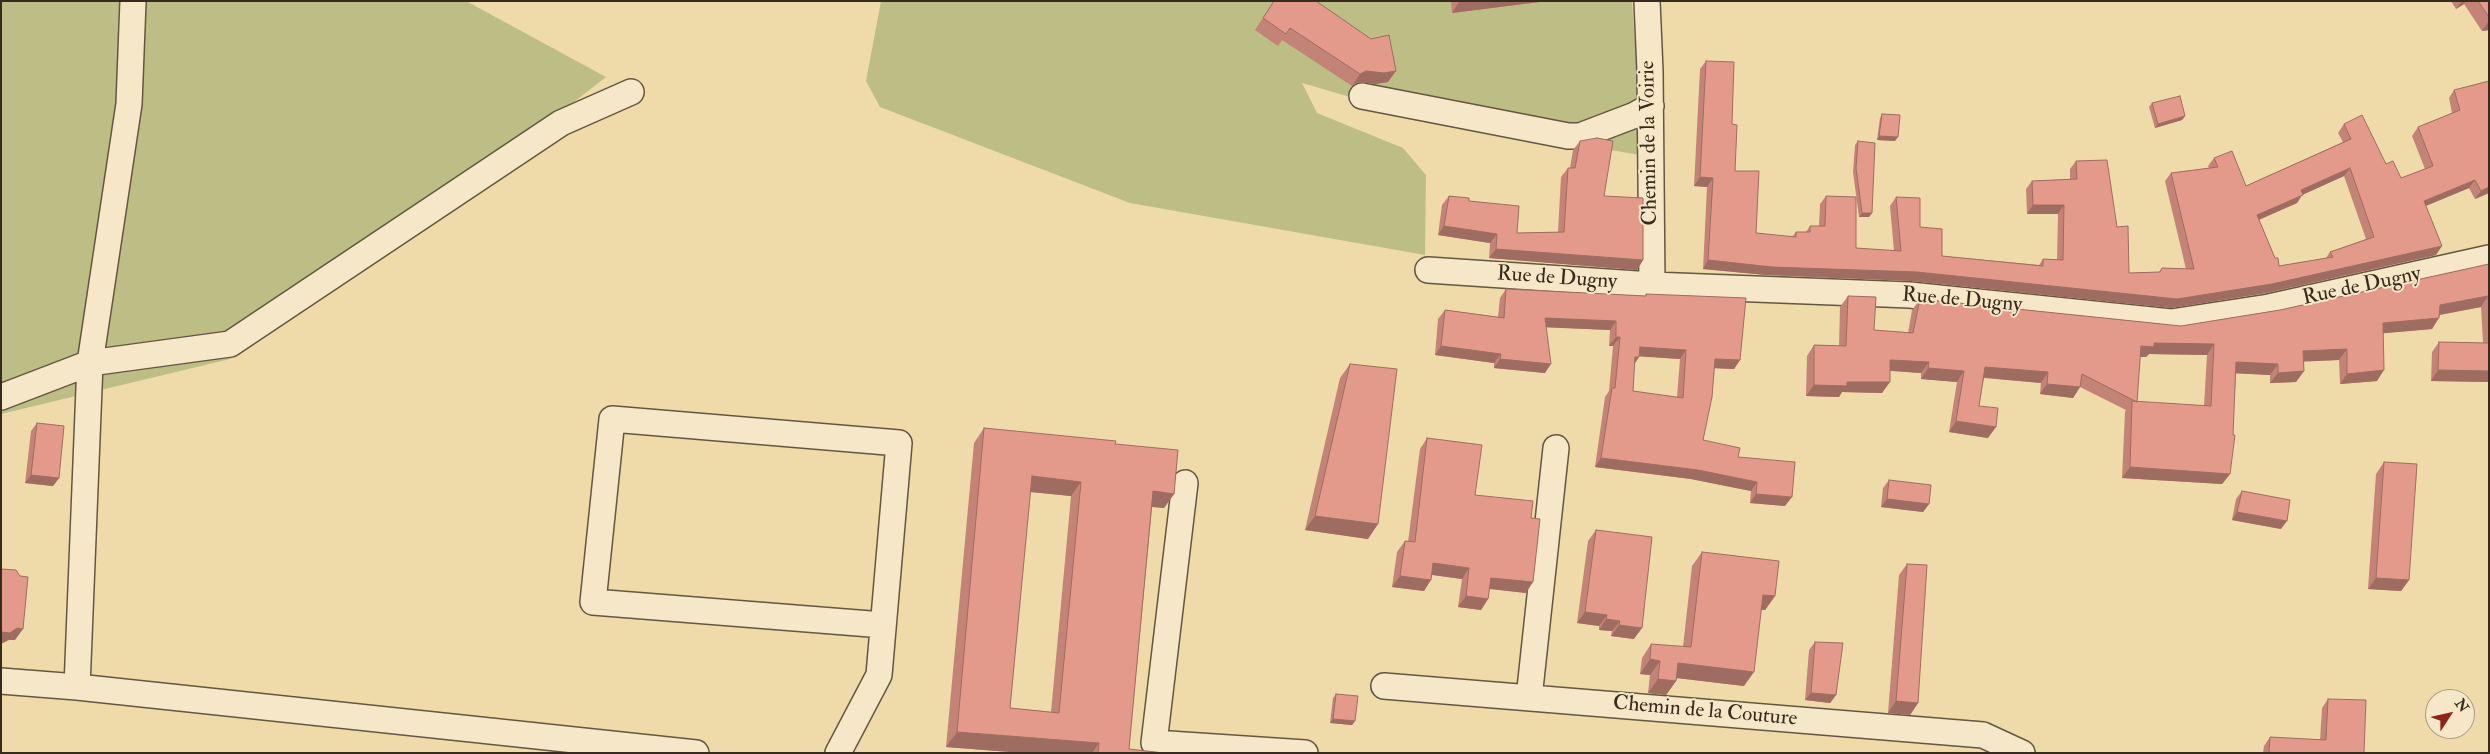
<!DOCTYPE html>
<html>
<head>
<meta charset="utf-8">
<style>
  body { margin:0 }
  #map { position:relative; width:2490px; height:754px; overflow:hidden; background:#efdaa9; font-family:"IM FELL Double Pica",serif }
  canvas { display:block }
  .frame { position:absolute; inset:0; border:2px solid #362b1d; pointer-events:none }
  .north { position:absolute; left:2425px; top:689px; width:50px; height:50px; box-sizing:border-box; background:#f5e7c7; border:1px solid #a99c83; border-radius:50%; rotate:55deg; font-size:14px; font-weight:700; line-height:20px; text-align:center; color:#362b1d }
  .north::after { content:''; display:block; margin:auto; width:18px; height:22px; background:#8f2418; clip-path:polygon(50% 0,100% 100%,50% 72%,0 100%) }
</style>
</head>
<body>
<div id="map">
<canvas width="2490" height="754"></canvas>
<div class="frame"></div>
<div class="north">N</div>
</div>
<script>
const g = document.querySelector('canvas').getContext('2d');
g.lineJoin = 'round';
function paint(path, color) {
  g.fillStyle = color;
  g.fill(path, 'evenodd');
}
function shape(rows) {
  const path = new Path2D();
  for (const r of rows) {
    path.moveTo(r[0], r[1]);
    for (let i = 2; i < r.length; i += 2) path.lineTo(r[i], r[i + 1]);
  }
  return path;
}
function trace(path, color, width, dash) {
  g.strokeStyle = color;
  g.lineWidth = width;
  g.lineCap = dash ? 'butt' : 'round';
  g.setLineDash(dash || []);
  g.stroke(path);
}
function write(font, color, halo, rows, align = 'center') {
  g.font = font + ' "IM FELL Double Pica",serif';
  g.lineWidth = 4;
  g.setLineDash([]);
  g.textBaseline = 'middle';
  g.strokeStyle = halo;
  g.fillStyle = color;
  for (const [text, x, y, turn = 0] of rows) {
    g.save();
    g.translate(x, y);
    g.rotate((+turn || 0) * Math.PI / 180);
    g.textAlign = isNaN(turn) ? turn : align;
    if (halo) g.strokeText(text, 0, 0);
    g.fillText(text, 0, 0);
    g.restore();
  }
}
const green = shape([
  [1,1,466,1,606,77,375,257,230,359,1,414],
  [881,1,1632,1,1637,73,1640,155,1430,120,1302,83,1317,113,1403,148,1426,175,1425,255,1130,203,880,107,866,81]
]);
const minor = shape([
  [1647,1,1650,71,1652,285],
  [1362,96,1568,136,1580,136,1635,115,1651,106],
  [1428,270,1652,285,1910,295,2171,322,2269,307,2489,258],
  [1,397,90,363,230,344,561,123,631,92],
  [1185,483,1154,743,1305,753],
  [1,681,77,687,696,753],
  [1384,686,1983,735,2022,753],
  [77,687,90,363,129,104,133,1],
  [1529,698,1556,448],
  [838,753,879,675,899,443,612,419,593,602,883,625]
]);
const wall = shape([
  [1274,1,1388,82,1376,84,1358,82,1352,86,1282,40,1278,46,1255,30],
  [1451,1,1547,1,1452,13],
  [2451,1,2489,1,2489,30,2482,31,2464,4,2456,9],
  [1706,61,1732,124,1735,171,1756,233,1792,237,1796,232,1806,232,1810,226,1819,226,1820,204,1826,196,1856,248,1894,251,1890,206,1896,197,1942,256,2039,265,2043,259,2057,260,2058,214,2027,214,2026,189,2032,181,2070,179,2070,169,2076,161,2117,227,2129,273,2159,272,2162,268,2186,269,2165,181,2171,173,2209,168,2208,166,2214,158,2246,186,2343,142,2338,133,2344,124,2401,178,2425,169,2412,136,2418,127,2452,113,2449,98,2454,90,2489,81,2489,193,2475,199,2469,188,2426,206,2436,255,2266,293,2171,308,1911,281,1766,275,1703,269,1707,187,1694,186,1700,69],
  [2344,176,2366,239,2330,252,2326,258,2279,266,2275,258,2259,220,2297,203,2302,195],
  [2152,103,2185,116,2182,120,2155,128,2149,107],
  [1882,114,1895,141,1877,140,1880,118],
  [1580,141,1604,196,1643,260,1637,270,1489,258,1490,243,1438,235,1442,205,1449,196,1469,201,1517,233,1558,232,1561,177,1568,168,1570,168,1573,150],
  [1858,141,1872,213,1869,217,1859,217,1853,172,1855,145],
  [2489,264,2489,382,2431,381,2432,352,2439,342,2483,343,2481,307,2440,315,2432,329,2383,333,2377,381,2340,384,2339,360,2304,361,2304,371,2296,382,2270,383,2270,375,2236,373,2230,474,2222,484,2122,478,2125,412,2126,410,2080,387,2073,398,2040,394,2041,383,1984,378,1979,406,1988,438,1949,432,1957,382,1921,379,1921,373,1890,371,1882,393,1842,392,1839,397,1806,396,1807,356,1814,345,1839,346,1840,307,1848,296,1874,330,1908,333,1912,310,1920,299,2181,326,2280,310],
  [2149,354,2207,355,2204,406,2137,402,2140,357,2146,357],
  [1506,289,1645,296,1646,294,1740,360,1734,369,1714,368,1703,440,1738,457,1785,506,1750,503,1751,491,1691,479,1595,467,1605,397,1609,391,1613,346,1609,346,1610,330,1546,327,1545,373,1494,368,1494,363,1435,355,1438,319,1445,310,1498,317,1500,298],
  [1639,356,1680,359,1677,397,1633,391,1634,365],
  [1350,364,1368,539,1305,530,1340,378],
  [37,423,59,478,53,486,25,483,31,431],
  [984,428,1115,444,1174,494,1164,508,1152,507,1129,749,1164,753,1023,753,946,747,974,443],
  [1030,492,1071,496,1051,712,1010,708],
  [1427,438,1475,495,1531,518,1526,593,1489,589,1488,599,1481,610,1458,607,1462,579,1432,575,1424,591,1392,587,1397,552,1405,541,1408,542,1420,449],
  [2384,462,2409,580,2401,591,2368,589,2376,474],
  [1889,480,1929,504,1923,512,1881,507,1883,488],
  [2242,491,2281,529,2232,520,2236,499],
  [1596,530,1634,639,1611,636,1612,631,1599,630,1599,626,1577,623,1588,541],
  [1702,552,1775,596,1765,610,1761,610,1744,686,1677,678,1676,681,1666,695,1648,693,1650,675,1640,674,1642,658,1651,644,1683,647,1692,566],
  [1907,564,1918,703,1910,715,1888,713,1899,575],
  [1815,642,1836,695,1830,703,1805,700,1809,650],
  [1336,694,1355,721,1352,725,1330,723,1333,698],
  [2328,699,2364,753,2263,753,2264,746,2270,737,2320,740,2322,708]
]);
const shadedWall = shape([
  [1465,1,1547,1,1452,13,1459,2],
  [2462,1,2466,1,2464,4,2456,9],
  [2489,21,2489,30,2482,31],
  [1366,71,1396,71,1388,82,1376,84,1358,82,1352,86,1360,74],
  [2185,116,2182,120,2155,128,2158,124],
  [1879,136,1898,137,1895,141,1877,140],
  [2350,168,2344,176,2302,195,2297,203,2251,223,2257,215,2301,190],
  [1700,177,1713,178,1707,187,1694,186],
  [2475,180,2469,188,2418,209,2424,201],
  [2489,187,2489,193,2475,199,2481,191],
  [2033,205,2064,205,2058,214,2027,214],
  [1862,213,1872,213,1869,217,1859,217],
  [1444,226,1497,234,1490,243,1438,235],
  [2442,246,2436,255,2266,293,2171,308,1911,281,1766,275,1703,269,1708,260,1917,272,2177,299],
  [1496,249,1643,260,1637,270,1489,258],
  [2488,296,2481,307,2433,316,2440,305],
  [1545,318,1616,321,1610,330,1538,327],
  [2439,318,2432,329,2376,334,2383,323],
  [1616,337,1620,337,1613,346,1609,346],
  [2154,343,2214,344,2207,355,2149,354,2146,357,2133,357,2141,346],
  [1441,346,1501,354,1494,363,1435,355],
  [1640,347,1686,350,1680,359,1633,356],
  [2347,349,2339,360,2296,362,2303,351],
  [1635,357,1639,357,1633,366],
  [1500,359,1551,364,1545,373,1494,368],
  [1715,359,1740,360,1734,369,1709,368],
  [1890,360,1929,362,1921,373,1882,370],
  [2236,362,2278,364,2270,375,2229,373],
  [1985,367,2048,372,2041,383,1978,377],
  [1928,368,1964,371,1957,382,1921,379],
  [2384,370,2377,381,2340,384,2347,374],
  [2438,370,2489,371,2489,382,2431,381],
  [2304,371,2296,382,2270,383,2278,373],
  [1847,382,1890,382,1882,393,1842,392,1839,397,1806,396,1814,385],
  [2047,384,2080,387,2073,398,2040,394],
  [1956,421,1996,427,1988,438,1949,432],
  [1601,458,1698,470,1757,482,1751,491,1691,479,1595,467],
  [2130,467,2230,474,2222,484,2122,478],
  [31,475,59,478,53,486,25,483],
  [1032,476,1081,482,1071,496,1021,491],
  [1153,491,1174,494,1164,508,1143,506],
  [1756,494,1792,497,1785,506,1750,503],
  [1887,499,1929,504,1923,512,1881,507],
  [2237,512,2287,521,2281,529,2232,520],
  [1315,516,1378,524,1368,539,1305,530],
  [1433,563,1469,568,1462,579,1426,574],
  [1400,576,1431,580,1424,591,1392,587],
  [1491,578,1533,582,1526,593,1483,588],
  [2376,578,2409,580,2401,591,2368,589],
  [1763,595,1775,596,1765,610,1753,609],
  [1466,596,1488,599,1481,610,1458,607],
  [1585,612,1607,615,1599,626,1577,623],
  [1606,619,1620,621,1612,631,1599,630],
  [1619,625,1642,628,1634,639,1611,636],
  [17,628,23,629,15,640,9,640,1,644,1,632],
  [1650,659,1660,661,1650,675,1640,674],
  [1678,663,1754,672,1744,686,1668,677],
  [1658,679,1676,681,1666,695,1648,693],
  [1811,693,1836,695,1830,703,1805,700],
  [1896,701,1918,703,1910,715,1888,713],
  [1333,719,1355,721,1352,725,1330,723],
  [957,732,1099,743,1092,753,1023,753,946,747]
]);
const building = shape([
  [1274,1,1316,1,1371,39,1389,35,1396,71,1384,73,1366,71,1360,74,1290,28,1286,34,1263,18,1274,1],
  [2478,1,2489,1,2489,17,2478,1],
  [1706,61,1734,62,1732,124,1737,125,1735,171,1759,171,1756,233,1796,237,1796,232,1810,232,1810,226,1825,226,1826,196,1856,197,1856,248,1901,251,1896,197,1920,198,1920,227,1942,229,1942,256,2043,266,2043,259,2063,260,2064,205,2033,205,2032,181,2077,179,2076,161,2107,160,2117,227,2128,226,2129,273,2160,272,2162,268,2194,269,2171,173,2218,167,2214,158,2232,151,2246,186,2351,139,2344,124,2362,115,2386,164,2393,161,2401,178,2433,166,2418,127,2460,110,2454,90,2489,81,2489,187,2481,191,2475,180,2424,201,2442,246,2272,284,2177,299,1917,272,1772,267,1708,260,1713,178,1700,177,1706,61],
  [2350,168,2374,237,2330,252,2333,257,2279,266,2278,258,2275,258,2257,215,2303,195,2301,190,2350,168],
  [2180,96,2185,116,2158,124,2152,103,2180,96],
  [1882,114,1900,115,1898,137,1879,136,1882,114],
  [1597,138,1613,141,1604,196,1643,198,1643,260,1496,249,1497,234,1444,226,1449,196,1469,198,1469,201,1519,206,1517,233,1564,232,1568,168,1575,168,1580,141,1597,138],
  [1858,141,1875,143,1872,213,1862,213,1856,168,1858,141],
  [2489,264,2489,308,2488,296,2440,305,2439,318,2383,323,2384,370,2347,374,2347,349,2303,351,2304,371,2278,373,2278,364,2236,362,2233,435,2235,435,2230,474,2130,467,2132,401,2211,406,2214,344,2154,343,2154,347,2141,346,2137,402,2082,374,2080,387,2047,384,2048,372,1985,367,1979,406,1998,408,1996,427,1956,421,1964,371,1928,368,1929,362,1890,360,1890,382,1847,382,1847,386,1814,385,1814,345,1846,346,1848,296,1876,297,1874,330,1913,333,1920,299,2181,326,2280,310,2489,264],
  [1506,289,1646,296,1646,294,1746,298,1740,360,1715,359,1712,397,1703,440,1740,448,1738,457,1795,462,1792,497,1756,494,1757,482,1698,470,1601,458,1612,388,1615,388,1620,337,1616,337,1616,321,1545,318,1551,364,1500,359,1501,354,1441,346,1445,310,1504,318,1506,289],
  [1640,347,1686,350,1683,398,1633,391,1635,357,1639,357,1640,347],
  [2439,342,2489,343,2489,371,2438,370,2439,342],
  [1350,364,1397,369,1378,524,1315,516,1350,364],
  [37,423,64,426,59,478,31,475,37,423],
  [984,428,1116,441,1115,444,1178,450,1174,494,1153,491,1129,749,1164,753,1098,753,1099,743,957,732,984,428],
  [1032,476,1081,482,1059,713,1010,708,1032,476],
  [1427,438,1482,445,1475,495,1533,501,1531,518,1540,519,1533,582,1491,578,1488,599,1466,596,1469,568,1433,563,1431,580,1400,576,1405,541,1415,542,1427,438],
  [2384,462,2417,464,2409,580,2376,578,2384,462],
  [1889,480,1931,485,1929,504,1887,499,1889,480],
  [2242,491,2290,500,2287,521,2237,512,2242,491],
  [1596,530,1652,537,1642,628,1619,625,1620,621,1606,619,1607,615,1585,612,1596,530],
  [1702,552,1779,561,1775,596,1763,595,1754,672,1678,663,1676,681,1658,679,1660,661,1650,659,1651,644,1691,647,1702,552],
  [1907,564,1927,565,1918,703,1896,701,1907,564],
  [1,569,16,570,20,576,28,577,23,629,17,628,10,633,1,632,1,569],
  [1815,642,1843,643,1836,695,1811,693,1815,642],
  [1336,694,1358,696,1355,721,1333,719,1336,694],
  [2328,699,2366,700,2364,753,2269,753,2270,737,2326,740,2328,699]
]);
const streetNames = [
  ["Chemin de la Voirie",1650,143,-91],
  ["Rue de Dugny",1557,279,4],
  ["Rue de Dugny",2362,287,-12],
  ["Rue de Dugny",1962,301,5],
  ["Chemin de la Couture",1705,712,5]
];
paint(green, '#bdbe85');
trace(minor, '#645740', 28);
trace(minor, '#f5e7c7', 25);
paint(wall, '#c38477');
paint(shadedWall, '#9f6c61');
paint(building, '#e39a8a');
trace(building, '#9f6c61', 1);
write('21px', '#362b1d', '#f5e7c7', streetNames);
</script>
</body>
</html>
